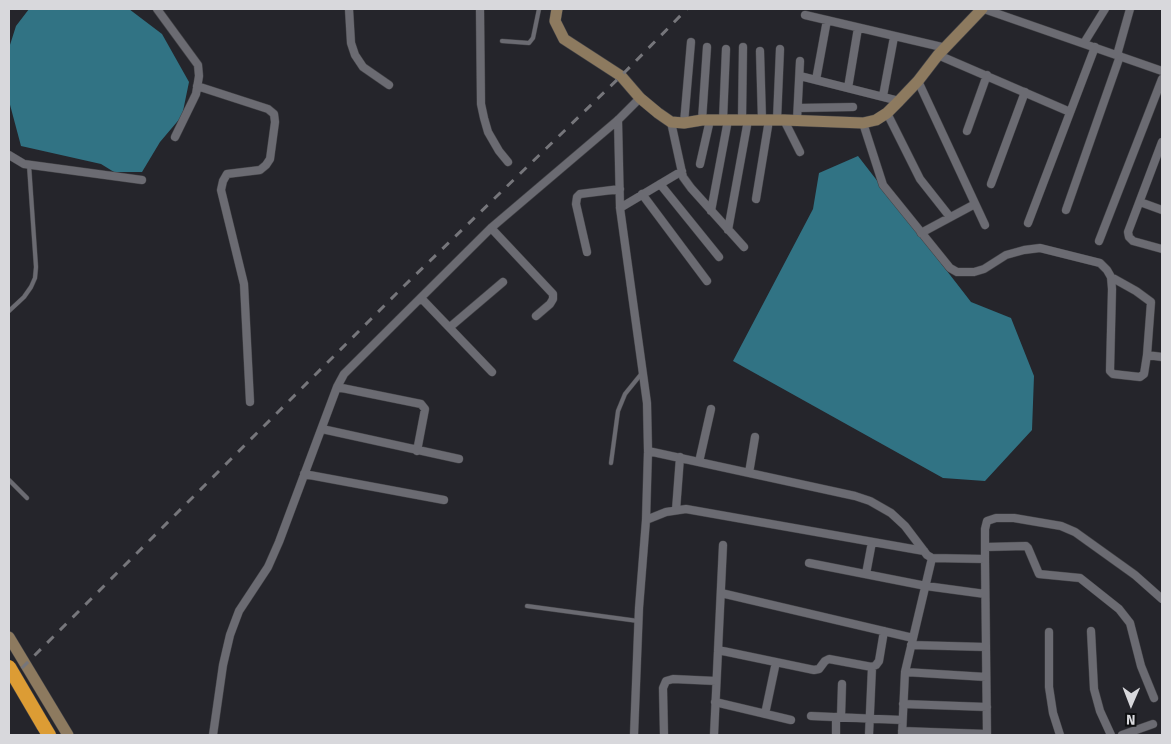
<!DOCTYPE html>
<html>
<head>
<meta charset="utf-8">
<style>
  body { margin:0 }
  #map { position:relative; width:1171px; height:744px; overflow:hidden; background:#25252b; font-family:"Fira Sans",sans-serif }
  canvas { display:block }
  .frame { position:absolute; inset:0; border:10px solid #d8d8dc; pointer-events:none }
  .north { position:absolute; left:1106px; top:679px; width:50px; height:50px; -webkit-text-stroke:4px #0e0f11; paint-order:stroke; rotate:181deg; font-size:14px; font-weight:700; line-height:20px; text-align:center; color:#d8d8dc }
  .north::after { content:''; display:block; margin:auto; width:18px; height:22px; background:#d8d8dc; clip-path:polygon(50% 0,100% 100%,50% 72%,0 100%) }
</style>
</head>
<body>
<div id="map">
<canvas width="1171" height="744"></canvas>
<div class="frame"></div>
<div class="north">N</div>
</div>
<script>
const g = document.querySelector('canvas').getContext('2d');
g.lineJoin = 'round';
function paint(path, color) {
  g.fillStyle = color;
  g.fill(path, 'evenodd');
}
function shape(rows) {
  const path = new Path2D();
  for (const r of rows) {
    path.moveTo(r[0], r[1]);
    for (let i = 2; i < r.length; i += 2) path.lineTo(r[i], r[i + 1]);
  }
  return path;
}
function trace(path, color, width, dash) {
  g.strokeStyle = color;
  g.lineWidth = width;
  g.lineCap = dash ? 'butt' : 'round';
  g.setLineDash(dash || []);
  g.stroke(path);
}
const water = shape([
  [29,9,129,9,162,34,189,82,182,116,160,142,142,172,114,172,101,164,21,146,9,101,9,48,16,26],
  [858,156,971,302,1011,318,1034,376,1032,430,985,481,943,478,733,361,813,209,819,173]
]);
const lane = shape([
  [502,41,529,43,533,38,539,9],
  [9,311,24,297,31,287,35,278,36,267,29,165],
  [611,463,618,411,625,394,642,373],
  [9,480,27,498],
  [527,606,638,621]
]);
const street = shape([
  [157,9,198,65,199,76,196,94,175,137],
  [349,9,351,43,355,55,363,67,389,85],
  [480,9,481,104,484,118,488,132,499,151,508,162],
  [984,9,1162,71],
  [805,15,946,48],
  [1084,43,1105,9],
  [760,51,762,120],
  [938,55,1070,112],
  [1117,55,1130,9],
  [800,76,899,101],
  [816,80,827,20],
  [918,81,985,225],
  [197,86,268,109,274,114,275,122,270,159,266,165,260,170,227,174,223,181,221,190,244,284,250,402],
  [848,88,858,28],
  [883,96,894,37],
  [798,108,853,107],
  [887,113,920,179,950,217],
  [618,120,620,208,647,403,648,451,646,520,639,608,634,735],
  [702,120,707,47],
  [723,120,726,49],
  [742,120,743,47],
  [777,120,780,49],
  [784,120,800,152],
  [797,120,800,61],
  [671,122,683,177,691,188,744,247],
  [684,123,691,42],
  [863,123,883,185,950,268,957,272,974,272,984,269,1006,255,1024,250,1040,248,1100,263,1107,270,1111,277,1112,289,1110,371,1113,374,1140,377,1144,374,1147,355,1151,302,1136,291,1111,277],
  [967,131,987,75],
  [1162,142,1128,232,1129,237,1133,241,1162,249],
  [9,155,24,164,142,180],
  [700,164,710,120],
  [660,184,719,257],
  [991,184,1025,92],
  [642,194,707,281],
  [756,199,769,120],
  [1140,202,1162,210],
  [620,208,682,171],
  [1066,210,1120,56],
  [711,211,728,120],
  [1028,223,1095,47],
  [491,228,553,294,553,299,550,304,536,316],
  [728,230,748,120],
  [921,233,975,204],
  [1099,241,1162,79],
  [587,252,576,204,577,197,580,194,620,189],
  [421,298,492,372],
  [450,327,503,282],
  [1147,355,1162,357],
  [337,387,421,404,425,409,417,451],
  [322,429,459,459],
  [648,451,855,496,870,501,891,513,905,526,927,555,932,558,985,559],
  [699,462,711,409],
  [749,473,755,437],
  [304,474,444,500],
  [676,510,680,457],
  [646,520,666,512,686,509,924,551],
  [985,547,1026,546,1028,548,1039,574,1080,578,1119,609,1130,623,1141,666,1154,698],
  [809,563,926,586,985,594],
  [866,574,872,542],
  [721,593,913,638],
  [1091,631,1094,689,1100,711,1111,735],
  [1049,632,1049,687,1053,713,1060,735],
  [911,645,986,647],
  [718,650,814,670,819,669,825,661,829,659,872,667,876,665,879,661,884,631],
  [905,672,986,677],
  [715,702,791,720],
  [903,704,987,707],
  [765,714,776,662],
  [811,716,902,720],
  [841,717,842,684],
  [902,731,987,734],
  [213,735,223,665,230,635,239,611,268,567,279,542,337,387,344,374,491,228,618,120,640,98],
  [664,735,663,688,666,681,673,679,716,681],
  [714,735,723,545],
  [836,735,836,717],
  [869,735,872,667],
  [902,735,905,672,932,558],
  [987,735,985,559,985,529,987,521,996,518,1014,518,1061,526,1075,532,1135,575,1162,599],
  [1122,735,1153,724]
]);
const secondary = shape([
  [557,9,555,21,564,39,621,76,640,98,658,113,671,122,684,123,702,120,784,120,863,123,876,120,887,113,899,101,918,81,938,55,982,9],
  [9,637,68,735]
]);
const highway = shape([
  [43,725,49,735]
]);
const rail = shape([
  [9,681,405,285,621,76,687,9]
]);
const highwayBridge = shape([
  [9,667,43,725]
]);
paint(water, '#317384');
trace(lane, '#434347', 5);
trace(street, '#434347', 9);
trace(secondary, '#434347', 12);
trace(highway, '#434347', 15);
trace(lane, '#6b6b72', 4);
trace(street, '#6b6b72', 8);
trace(secondary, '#8d7a5f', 11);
trace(highway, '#dc9c34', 14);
trace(rail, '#76767b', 3, [9, 9]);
trace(highwayBridge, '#434347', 15, []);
trace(highwayBridge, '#dc9c34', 14);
</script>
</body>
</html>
